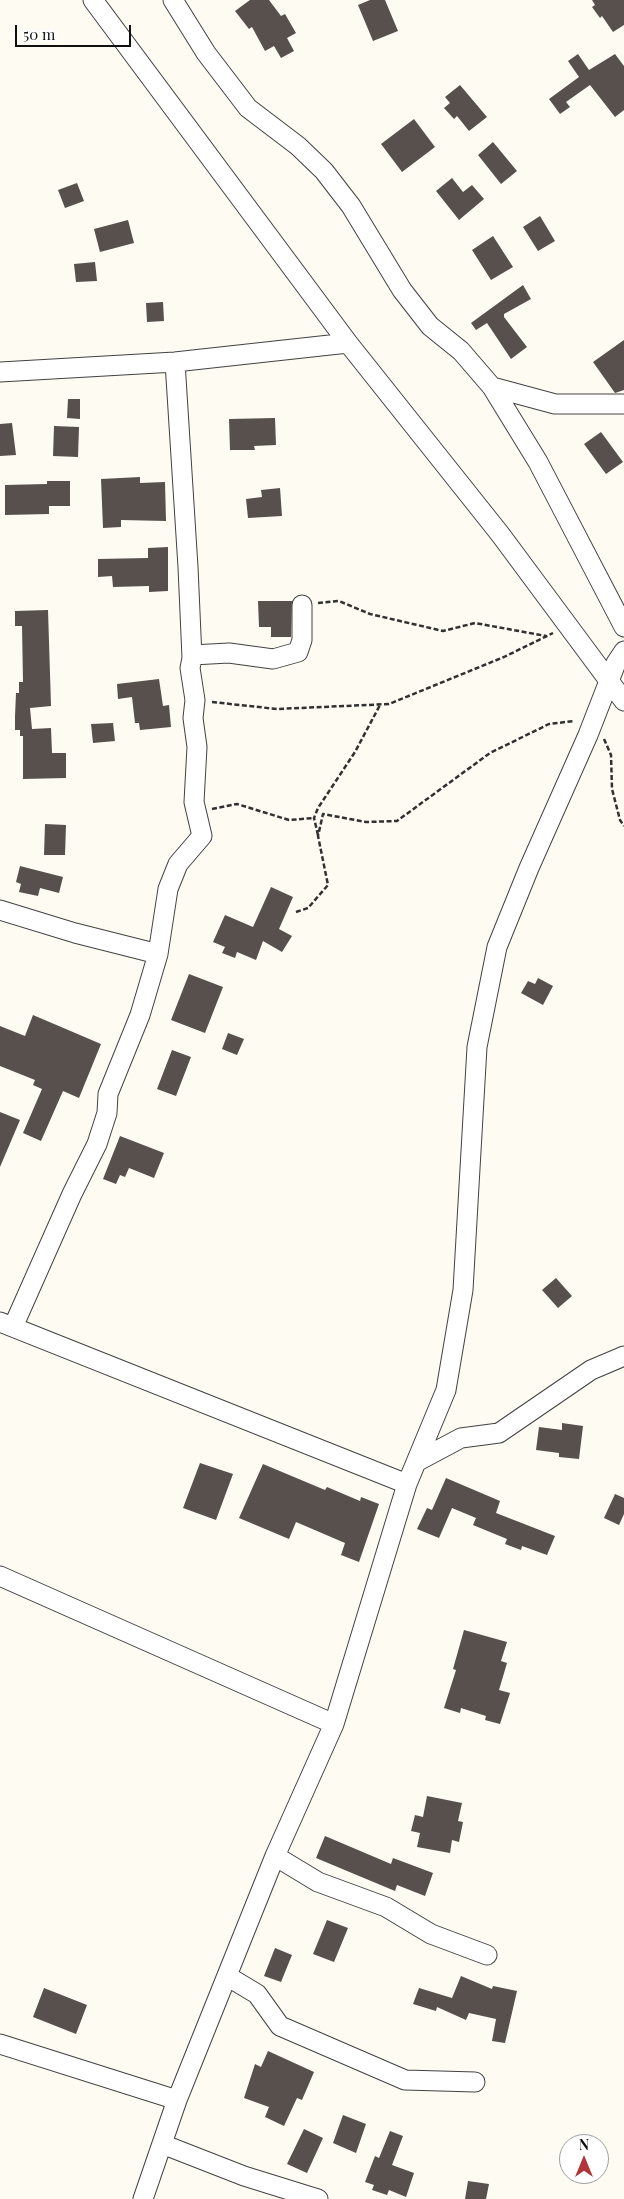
<!DOCTYPE html>
<html>
<head>
<meta charset="utf-8">
<style>
  body { margin:0 }
  #map { position:relative; width:624px; height:2199px; overflow:hidden; background:#fefbf3; font-family:"Playfair Display",serif }
  canvas { display:block }
  .north { position:absolute; left:559px; top:2134px; width:50px; height:50px; box-sizing:border-box; background:#fff; border:1px solid #9f9f9f; border-radius:50%; rotate:0deg; font-size:14px; font-weight:700; line-height:20px; text-align:center; color:#0f0f0f }
  .north::after { content:''; display:block; margin:auto; width:18px; height:22px; background:#b1363c; clip-path:polygon(50% 0,100% 100%,50% 72%,0 100%) }
  .scale { position:absolute; left:15px; top:25px; width:116px; height:22px; box-sizing:border-box; border:2px solid #0f0f0f; border-top:0; padding-left:6px; font-size:15px; line-height:18px; white-space:nowrap; color:#0f0f0f; -webkit-text-stroke:4px #fff; paint-order:stroke }
</style>
</head>
<body>
<div id="map">
<canvas width="624" height="2199"></canvas>
<div class="north">N</div>
<div class="scale">50 m</div>
</div>
<script>
const g = document.querySelector('canvas').getContext('2d');
g.lineJoin = 'round';
function paint(path, color) {
  g.fillStyle = color;
  g.fill(path, 'evenodd');
}
function shape(rows) {
  const path = new Path2D();
  for (const r of rows) {
    path.moveTo(r[0], r[1]);
    for (let i = 2; i < r.length; i += 2) path.lineTo(r[i], r[i + 1]);
  }
  return path;
}
function trace(path, color, width, dash) {
  g.strokeStyle = color;
  g.lineWidth = width;
  g.lineCap = dash ? 'butt' : 'round';
  g.setLineDash(dash || []);
  g.stroke(path);
}
const building = shape([
  [250,0,269,0,281,16,285,14,296,33,287,38,294,51,281,58,274,46,265,51,252,27,249,29,235,11],
  [370,0,385,0,398,31,373,41,358,5],
  [592,0,624,0,624,25,613,32,602,16,600,18,592,7,595,5],
  [578,54,589,70,615,54,624,66,624,110,615,117,590,85,566,102,570,107,560,114,549,99,579,77,568,61],
  [460,85,487,117,469,131,457,116,454,119,444,108,450,103,445,97],
  [414,119,435,147,402,172,381,144],
  [493,142,517,171,501,184,478,155],
  [452,178,463,192,472,185,484,199,459,220,436,191],
  [77,183,84,201,65,208,58,190],
  [540,216,555,241,538,251,523,227],
  [128,220,134,243,100,252,94,229],
  [493,236,513,267,491,280,472,250],
  [95,262,97,281,76,282,74,264],
  [523,285,531,299,504,314,504,317,527,347,511,359,487,323,476,330,471,323],
  [163,302,164,321,147,322,146,303],
  [624,340,624,390,615,393,593,362],
  [68,399,80,399,80,419,67,418],
  [275,418,276,445,254,446,255,450,230,450,229,419],
  [12,423,16,455,0,456,0,424],
  [54,426,79,427,78,457,53,456],
  [601,432,623,462,606,474,584,444],
  [140,477,140,483,165,482,166,521,121,520,121,527,103,528,101,479],
  [47,481,70,481,70,506,49,506,49,514,5,515,5,485,47,484],
  [280,488,282,516,248,518,246,499,262,497,261,490],
  [168,547,168,591,149,592,149,586,113,587,112,576,98,577,98,559,148,558,148,548],
  [258,601,292,601,291,637,271,637,271,627,259,627],
  [48,610,51,706,30,708,32,729,51,728,52,753,66,753,66,778,23,779,23,736,20,736,20,730,15,730,15,716,16,693,19,693,19,682,23,682,22,626,15,626,15,611],
  [159,679,163,706,169,705,171,727,140,730,139,723,135,723,132,697,118,699,117,684],
  [113,723,115,741,93,743,91,724],
  [45,824,66,825,65,855,44,855],
  [20,866,63,877,59,893,40,888,38,896,19,892,21,884,16,882],
  [271,887,293,897,279,929,292,936,282,952,263,941,256,960,237,952,235,958,222,953,225,947,213,942,225,915,253,927],
  [189,974,223,987,205,1033,171,1020],
  [538,978,553,986,543,1005,521,993,528,981,535,984],
  [33,1015,101,1044,79,1098,63,1091,41,1141,23,1133,42,1089,33,1085,35,1080,0,1066,0,1026,25,1036],
  [228,1033,244,1039,237,1055,222,1049],
  [172,1050,191,1057,176,1096,157,1089],
  [0,1112,20,1120,0,1167],
  [120,1136,164,1153,154,1178,129,1168,125,1177,120,1175,116,1184,103,1179],
  [556,1278,572,1296,558,1308,542,1290],
  [562,1423,583,1426,579,1459,559,1457,559,1453,536,1450,539,1427,562,1430],
  [200,1463,233,1474,216,1520,183,1508],
  [263,1464,325,1490,327,1487,360,1501,361,1497,379,1504,359,1562,341,1555,345,1543,296,1522,289,1539,239,1518],
  [446,1478,500,1501,496,1513,555,1536,547,1555,522,1546,521,1550,505,1544,507,1539,473,1525,476,1518,452,1508,439,1538,417,1529,427,1508,432,1510],
  [615,1494,624,1498,624,1514,619,1525,604,1518],
  [464,1630,507,1642,501,1661,507,1663,499,1690,510,1693,500,1724,485,1720,486,1716,461,1708,460,1713,444,1708,456,1670,453,1669],
  [427,1796,462,1803,458,1821,463,1822,459,1842,452,1840,450,1853,417,1847,420,1833,411,1831,415,1815,423,1817],
  [325,1836,391,1864,393,1858,433,1873,425,1896,397,1885,395,1891,316,1858],
  [327,1920,348,1928,334,1962,313,1954],
  [275,1948,292,1955,281,1982,264,1976],
  [461,1976,492,1989,493,1986,517,1991,505,2043,492,2041,496,2019,469,2013,466,2020,437,2007,436,2011,413,2004,419,1988,452,1998],
  [44,1988,87,2005,76,2034,33,2017],
  [268,2051,314,2072,302,2100,297,2098,284,2126,265,2117,269,2107,244,2098,255,2064,261,2067],
  [343,2115,366,2124,356,2153,333,2143],
  [304,2129,323,2138,307,2173,287,2164],
  [390,2131,403,2136,392,2165,414,2173,406,2197,389,2190,387,2195,372,2190,374,2185,365,2182,375,2156,379,2158],
  [468,2181,489,2184,486,2199,465,2199]
]);
const path = shape([
  [318,603,339,601,370,614,443,631,475,623,546,636],
  [212,702,277,709,389,704,504,657,553,633],
  [604,739,611,755,612,789,620,820,624,826],
  [212,809,237,804,289,820,314,818],
  [318,835,314,818,318,808,355,752,380,705],
  [296,912,308,908,328,885,318,836,323,814,366,822,397,821,490,753,549,724,574,721]
]);
const minor = shape([
  [93,0,348,343,500,534,624,701],
  [173,0,206,53,248,108,298,146,324,171,351,206,402,290,430,326,461,351,492,387,538,462,624,627],
  [0,372,175,362,348,343],
  [492,387,555,404,624,404],
  [192,655,229,653,273,659,298,652,302,640,302,605],
  [0,910,75,933,158,954],
  [0,1322,407,1484],
  [13,1327,72,1194,97,1144,107,1113,108,1094,140,1015,158,954,168,889,178,864,202,836,194,802,197,747,193,718,195,700,190,668,192,658,188,567,175,362],
  [416,1462,461,1438,499,1433,591,1370,624,1356],
  [0,1576,334,1724],
  [275,1856,318,1882,386,1907,431,1934,487,1955],
  [227,1976,257,1994,280,2026,405,2080,475,2082],
  [0,2044,177,2100],
  [162,2144,244,2176,318,2199],
  [143,2199,177,2100,275,1856,334,1724,407,1484,446,1390,463,1290,477,1047,497,947,529,868,588,735,616,663,624,651]
]);
paint(building, '#57504d');
trace(minor, '#424242', 21);
trace(path, '#313131', 2.5, [5, 2.5]);
trace(minor, '#fff', 19);
</script>
</body>
</html>
